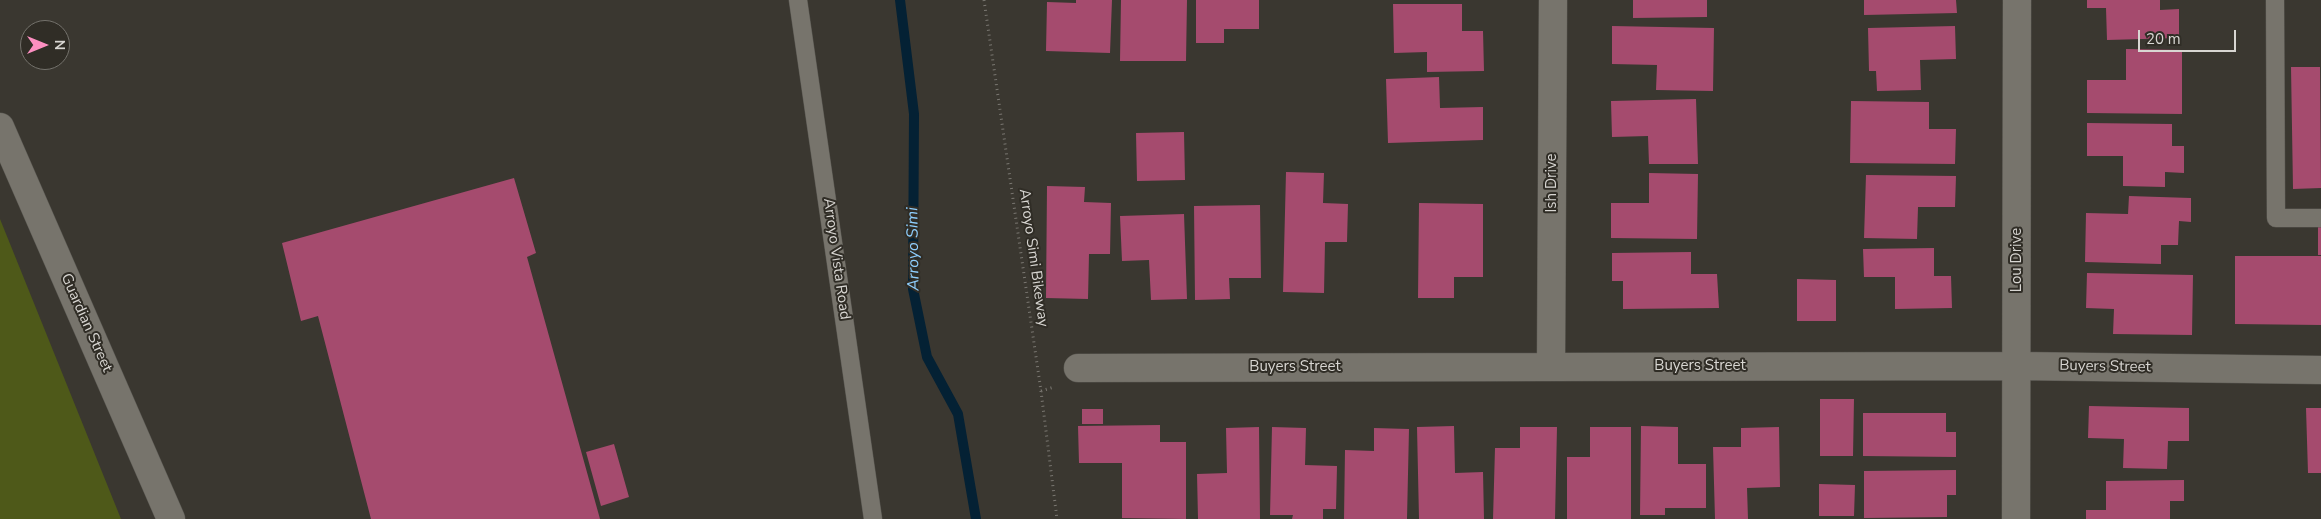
<!DOCTYPE html>
<html>
<head>
<meta charset="utf-8">
<style>
  body { margin:0 }
  #map { position:relative; width:2321px; height:519px; overflow:hidden; background:#3a3730; font-family:"Nunito Sans",sans-serif }
  canvas { display:block }
  .north { position:absolute; left:20px; top:20px; width:50px; height:50px; box-sizing:border-box; background:#302d26; border:1px solid #73716b; border-radius:50%; rotate:90deg; font-size:14px; font-weight:700; line-height:20px; text-align:center; color:#d8d6d2 }
  .north::after { content:''; display:block; margin:auto; width:18px; height:22px; background:#fc8fc1; clip-path:polygon(50% 0,100% 100%,50% 72%,0 100%) }
  .scale { position:absolute; left:2138px; top:30px; width:98px; height:22px; box-sizing:border-box; border:2px solid #d8d6d2; border-top:0; padding-left:6px; font-size:15px; line-height:18px; white-space:nowrap; color:#d8d6d2; -webkit-text-stroke:4px #302d26; paint-order:stroke }
</style>
</head>
<body>
<div id="map">
<canvas width="2321" height="519"></canvas>
<div class="north">N</div>
<div class="scale">20 m</div>
</div>
<script>
const g = document.querySelector('canvas').getContext('2d');
g.lineJoin = 'round';
function paint(path, color) {
  g.fillStyle = color;
  g.fill(path, 'evenodd');
}
function shape(rows) {
  const path = new Path2D();
  for (const r of rows) {
    path.moveTo(r[0], r[1]);
    for (let i = 2; i < r.length; i += 2) path.lineTo(r[i], r[i + 1]);
  }
  return path;
}
function trace(path, color, width, dash) {
  g.strokeStyle = color;
  g.lineWidth = width;
  g.lineCap = dash ? 'butt' : 'round';
  g.setLineDash(dash || []);
  g.stroke(path);
}
function write(font, color, halo, rows, align = 'center') {
  g.font = font + ' "Nunito Sans",sans-serif';
  g.lineWidth = 4;
  g.setLineDash([]);
  g.textBaseline = 'middle';
  g.strokeStyle = halo;
  g.fillStyle = color;
  for (const [text, x, y, turn = 0] of rows) {
    g.save();
    g.translate(x, y);
    g.rotate((+turn || 0) * Math.PI / 180);
    g.textAlign = isNaN(turn) ? turn : align;
    if (halo) g.strokeText(text, 0, 0);
    g.fillText(text, 0, 0);
    g.restore();
  }
}
const green = shape([
  [0,219,121,519,0,519]
]);
const stream = shape([
  [900,0,914,114,913,289,927,357,958,414,976,519]
]);
const building = shape([
  [1076,0,1112,0,1110,53,1046,51,1047,2,1076,3],
  [1121,0,1187,0,1186,61,1120,61],
  [1196,0,1259,0,1259,29,1224,29,1224,43,1196,43],
  [1633,0,1707,0,1707,17,1633,18],
  [1864,0,1956,0,1957,13,1864,15],
  [2087,0,2160,0,2160,10,2179,9,2179,38,2107,40,2106,8,2087,8],
  [1393,4,1462,4,1462,31,1483,31,1484,71,1427,72,1427,52,1394,53],
  [1612,26,1714,28,1713,91,1656,90,1657,65,1612,64],
  [1955,26,1956,59,1920,60,1921,90,1877,91,1876,71,1869,71,1868,28],
  [2126,49,2182,50,2182,114,2087,113,2087,80,2126,80],
  [2291,67,2320,67,2321,188,2293,189],
  [1439,77,1440,108,1483,107,1483,140,1388,143,1386,79],
  [1696,99,1698,164,1649,164,1648,136,1612,137,1611,101],
  [1851,101,1929,102,1929,129,1956,129,1955,164,1850,163],
  [2087,123,2172,124,2172,146,2184,146,2184,173,2165,172,2165,187,2123,186,2123,156,2087,156],
  [1184,132,1185,180,1137,181,1136,133],
  [1286,172,1324,173,1323,203,1348,204,1347,242,1325,242,1324,293,1283,292],
  [1649,173,1698,174,1697,239,1611,238,1611,203,1649,203],
  [1866,175,1956,176,1955,207,1918,207,1917,239,1864,238],
  [514,178,536,253,527,257,600,519,371,519,318,316,301,321,282,243],
  [1047,186,1085,187,1084,202,1111,203,1110,254,1089,254,1088,299,1046,298],
  [2129,196,2191,198,2191,222,2179,221,2178,245,2161,245,2161,264,2085,262,2086,213,2128,214],
  [1419,203,1483,204,1483,277,1454,277,1454,298,1418,298],
  [1260,205,1261,278,1229,278,1230,299,1195,300,1194,206],
  [1184,214,1187,299,1151,300,1149,260,1122,261,1120,216],
  [2318,226,2321,226,2321,255,2318,255],
  [1934,248,1934,276,1951,276,1952,308,1895,309,1895,277,1864,277,1863,249],
  [1691,252,1691,274,1717,274,1719,308,1623,309,1623,281,1612,281,1612,253],
  [2235,256,2321,256,2321,325,2235,324],
  [2087,273,2193,275,2192,335,2113,334,2114,309,2086,308],
  [1797,279,1836,280,1836,321,1797,321],
  [1820,399,1854,399,1853,456,1820,456],
  [2089,406,2189,408,2189,441,2168,441,2167,469,2123,468,2124,439,2088,438],
  [2306,408,2321,408,2321,473,2308,473],
  [1082,409,1103,409,1103,424,1082,424],
  [1863,413,1946,413,1946,432,1956,432,1956,457,1863,456],
  [1160,425,1160,442,1186,442,1186,519,1122,518,1122,463,1079,463,1078,426],
  [1454,426,1455,473,1483,472,1484,519,1419,519,1417,427],
  [1641,426,1678,427,1678,464,1706,464,1706,508,1665,508,1665,515,1640,515],
  [1259,427,1260,519,1198,519,1197,474,1227,473,1226,428],
  [1272,427,1306,428,1305,465,1337,466,1336,509,1323,509,1323,519,1292,519,1293,515,1270,515],
  [1520,427,1557,427,1555,519,1493,519,1495,448,1520,448],
  [1590,427,1631,427,1631,519,1567,519,1567,457,1590,457],
  [1779,427,1780,487,1747,488,1748,519,1715,519,1713,447,1741,447,1741,428],
  [1374,428,1409,429,1407,519,1344,519,1345,450,1374,451],
  [614,444,629,497,601,506,586,452],
  [1956,470,1956,495,1947,495,1947,517,1864,518,1864,471],
  [2184,480,2184,501,2170,501,2170,519,2086,519,2086,510,2106,510,2106,481],
  [1819,484,1855,485,1854,516,1819,516]
]);
const path = shape([
  [984,0,1041,391,1057,519],
  [1041,391,1054,387]
]);
const lane = shape([
  [798,0,873,519],
  [2275,0,2276,218,2321,218]
]);
const street = shape([
  [1551,366,1553,0],
  [1078,368,2017,366,2321,370],
  [2016,519,2017,0]
]);
const secondary = shape([
  [0,127,171,519]
]);
const streetNames = [
  ["Ish Drive",1552,183,-90],
  ["Arroyo Simi Bikeway",1033,258,82],
  ["Arroyo Vista Road",836,259,82],
  ["Lou Drive",2017,260,-90],
  ["Guardian Street",86,323,66],
  ["Buyers Street",1700,366],
  ["Buyers Street",1295,367],
  ["Buyers Street",2105,367,1]
];
const waterNames = [
  ["Arroyo Simi",914,249,-91]
];
paint(green, '#4e5919');
trace(stream, '#042134', 10);
paint(building, '#a54b6e');
trace(lane, '#585650', 19);
trace(street, '#585650', 29);
trace(secondary, '#585650', 29);
trace(path, '#7a7771', 3, [1, 4]);
trace(lane, '#77746c', 18);
trace(street, '#77746c', 28);
trace(secondary, '#77746c', 28);
write('15px', '#d8d6d2', '#302d26', streetNames);
write('italic 16px', '#8ecefd', '#302d26', waterNames);
</script>
</body>
</html>
